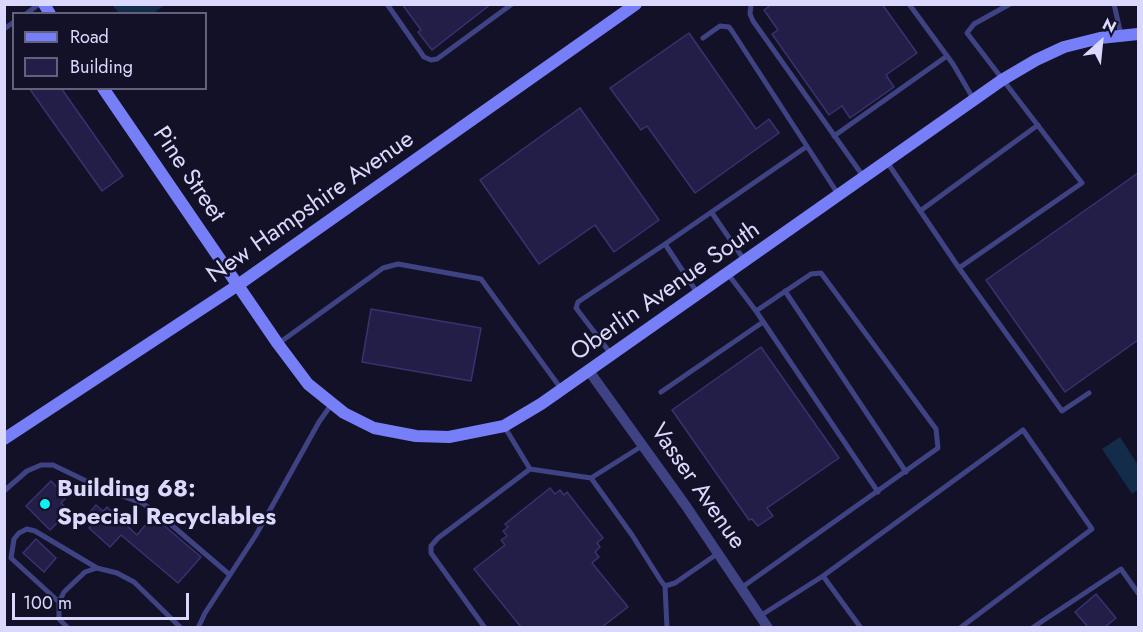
<!DOCTYPE html>
<html>
<head>
<meta charset="utf-8">
<style>
  body { margin:0 }
  #map { position:relative; width:1143px; height:632px; overflow:hidden; background:#131127; font-family:Jost,sans-serif }
  canvas { display:block }
  .frame { position:absolute; inset:0; border:6px solid #dad9fd; pointer-events:none }
  .legend { position:absolute; left:12px; top:12px; width:195px; height:78px; box-sizing:border-box; background:#131127; border:2px solid #63617d; margin:0; padding:8px 10px; list-style:none; font-size:18px; color:#dad9fd }
  .legend li { display:flex; align-items:center; gap:12px; height:30px }
  .legend b { width:30px; border:2px solid #63617d }
  .north { position:absolute; left:1071px; top:12px; width:60px; height:60px; -webkit-text-stroke:4px #131127; paint-order:stroke; rotate:27deg; font-size:16px; font-weight:700; line-height:24px; text-align:center; color:#dad9fd }
  .north::after { content:''; display:block; margin:auto; width:21px; height:27px; background:#dad9fd; clip-path:polygon(50% 0,100% 100%,50% 72%,0 100%) }
  .scale { position:absolute; left:12px; top:593px; width:177px; height:27px; box-sizing:border-box; border:3px solid #dad9fd; border-top:0; padding-left:8px; font-size:18px; line-height:21px; white-space:nowrap; color:#dad9fd; -webkit-text-stroke:4px #131127; paint-order:stroke }
</style>
</head>
<body>
<div id="map">
<canvas width="1143" height="632"></canvas>
<div class="frame"></div>
<ul class="legend">
<li><b style="height:8px;background:#767ff7"></b>Road</li>
<li><b style="height:16px;background:#231e47"></b>Building</li>
</ul>
<div class="north">N</div>
<div class="scale">100 m</div>
</div>
<script>
const g = document.querySelector('canvas').getContext('2d');
g.lineJoin = 'round';
function paint(path, color) {
  g.fillStyle = color;
  g.fill(path, 'evenodd');
}
function shape(rows) {
  const path = new Path2D();
  for (const r of rows) {
    path.moveTo(r[0], r[1]);
    for (let i = 2; i < r.length; i += 2) path.lineTo(r[i], r[i + 1]);
  }
  return path;
}
function trace(path, color, width, dash) {
  g.strokeStyle = color;
  g.lineWidth = width;
  g.lineCap = dash ? 'butt' : 'round';
  g.setLineDash(dash || []);
  g.stroke(path);
}
function write(font, color, halo, rows, align = 'center') {
  g.font = font + ' Jost,sans-serif';
  g.lineWidth = 5;
  g.setLineDash([]);
  g.textBaseline = 'middle';
  g.strokeStyle = halo;
  g.fillStyle = color;
  for (const [text, x, y, turn = 0] of rows) {
    g.save();
    g.translate(x, y);
    g.rotate((+turn || 0) * Math.PI / 180);
    g.textAlign = isNaN(turn) ? turn : align;
    if (halo) g.strokeText(text, 0, 0);
    g.fillText(text, 0, 0);
    g.restore();
  }
}
const water = shape([
  [112,5,165,5,152,14,119,13],
  [1120,437,1138,465,1138,490,1132,494,1102,449]
]);
const building = shape([
  [402,4,491,4,432,50,418,32,421,30,402,4],
  [772,4,882,4,917,53,886,75,894,87,850,118,842,106,829,115,772,34,778,30,764,10,772,4],
  [689,33,756,129,769,119,779,133,695,193,647,126,641,130,610,88,689,33],
  [29,88,61,88,123,176,102,191,29,88],
  [580,108,659,220,614,252,595,225,539,264,480,180,580,108],
  [1138,173,1138,340,1065,392,986,280,1138,173],
  [371,309,481,328,471,381,362,362,371,309],
  [761,347,839,458,767,508,773,516,758,526,752,519,749,520,672,410,761,347],
  [51,481,67,497,61,503,69,511,50,530,26,506,51,481],
  [550,488,555,494,560,490,564,495,567,492,603,538,597,543,600,547,595,552,599,557,592,563,628,607,602,627,521,627,474,569,505,545,501,540,507,536,503,531,508,527,505,524,550,488],
  [96,505,103,511,107,507,137,535,153,516,201,557,178,583,121,535,110,547,89,528,92,524,85,518,96,505],
  [36,539,56,558,44,572,23,553,36,539],
  [1096,594,1116,618,1105,627,1088,627,1075,612,1096,594]
]);
const lane = shape([
  [387,4,424,57,431,60,437,59,512,4],
  [751,4,750,14,753,21,863,176],
  [909,4,953,64,974,100],
  [1114,4,1121,35],
  [26,14,39,4],
  [4,29,14,22],
  [703,38,720,26,729,27,732,31,838,194],
  [834,136,947,56],
  [887,162,959,268,1062,411,1089,393],
  [920,211,1038,125],
  [712,213,745,261],
  [665,244,806,147],
  [959,268,1082,183,967,33,974,24,1010,4],
  [728,274,756,311,878,492],
  [785,291,906,472],
  [279,343,383,268,398,264,481,279,562,390],
  [611,354,576,308,578,302,665,244,698,294],
  [661,392,763,322],
  [504,426,530,469,591,478],
  [642,446,591,478,632,535,661,581,665,586,675,583,717,554],
  [4,491,27,471,41,465,53,465,107,491,142,503,161,516,230,575],
  [823,576,861,628],
  [665,586,667,628],
  [741,588,938,448,936,429,821,273,811,274,756,311],
  [59,602,11,558,14,539,19,533,27,529,35,531,97,568],
  [760,616,823,576,1023,430,1092,529,960,628],
  [68,628,59,619,59,602,64,592,85,572,97,568,117,573,134,582,181,628],
  [198,628,205,613,256,535,319,422,331,405],
  [485,628,431,553,431,546,438,538,530,469],
  [1032,628,1121,569,1138,593]
]);
const street = shape([
  [589,371,686,506,768,628]
]);
const secondary = shape([
  [44,4,50,14],
  [103,88,278,344,308,384,344,413,374,428,416,436,449,437,504,426,541,404,1002,80,1036,60,1064,47,1100,38,1138,34],
  [4,439,238,285,636,4]
]);
const markers = [
  [45,504,6,"#10f0f1"]
];
const streetNames = [
  ["Pine Street",188,175,56],
  ["New Hampshire Avenue",311,208,-35],
  ["Oberlin Avenue South",666,292,-35],
  ["Vasser Avenue",697,487,55]
];
const poiNames = [
  ["Building 68:",57,490],
  ["Special Recyclables",57,518]
];
paint(water, '#122c4a');
paint(building, '#231e47');
trace(building, '#383271', 1.5);
trace(lane, '#3f4383', 5);
trace(street, '#3f4383', 10);
trace(secondary, '#767ff7', 12);
for (const [x, y, r, color] of markers) {
  const dot = new Path2D();
  dot.arc(x, y, r, 0, 2 * Math.PI);
  g.fillStyle = color;
  g.fill(dot);
  trace(dot, '#131127', 2);
}
write('24px', '#dad9fd', '#131127', streetNames);
write('bold 24px', '#dad9fd', '#131127', poiNames, 'left');
</script>
</body>
</html>
